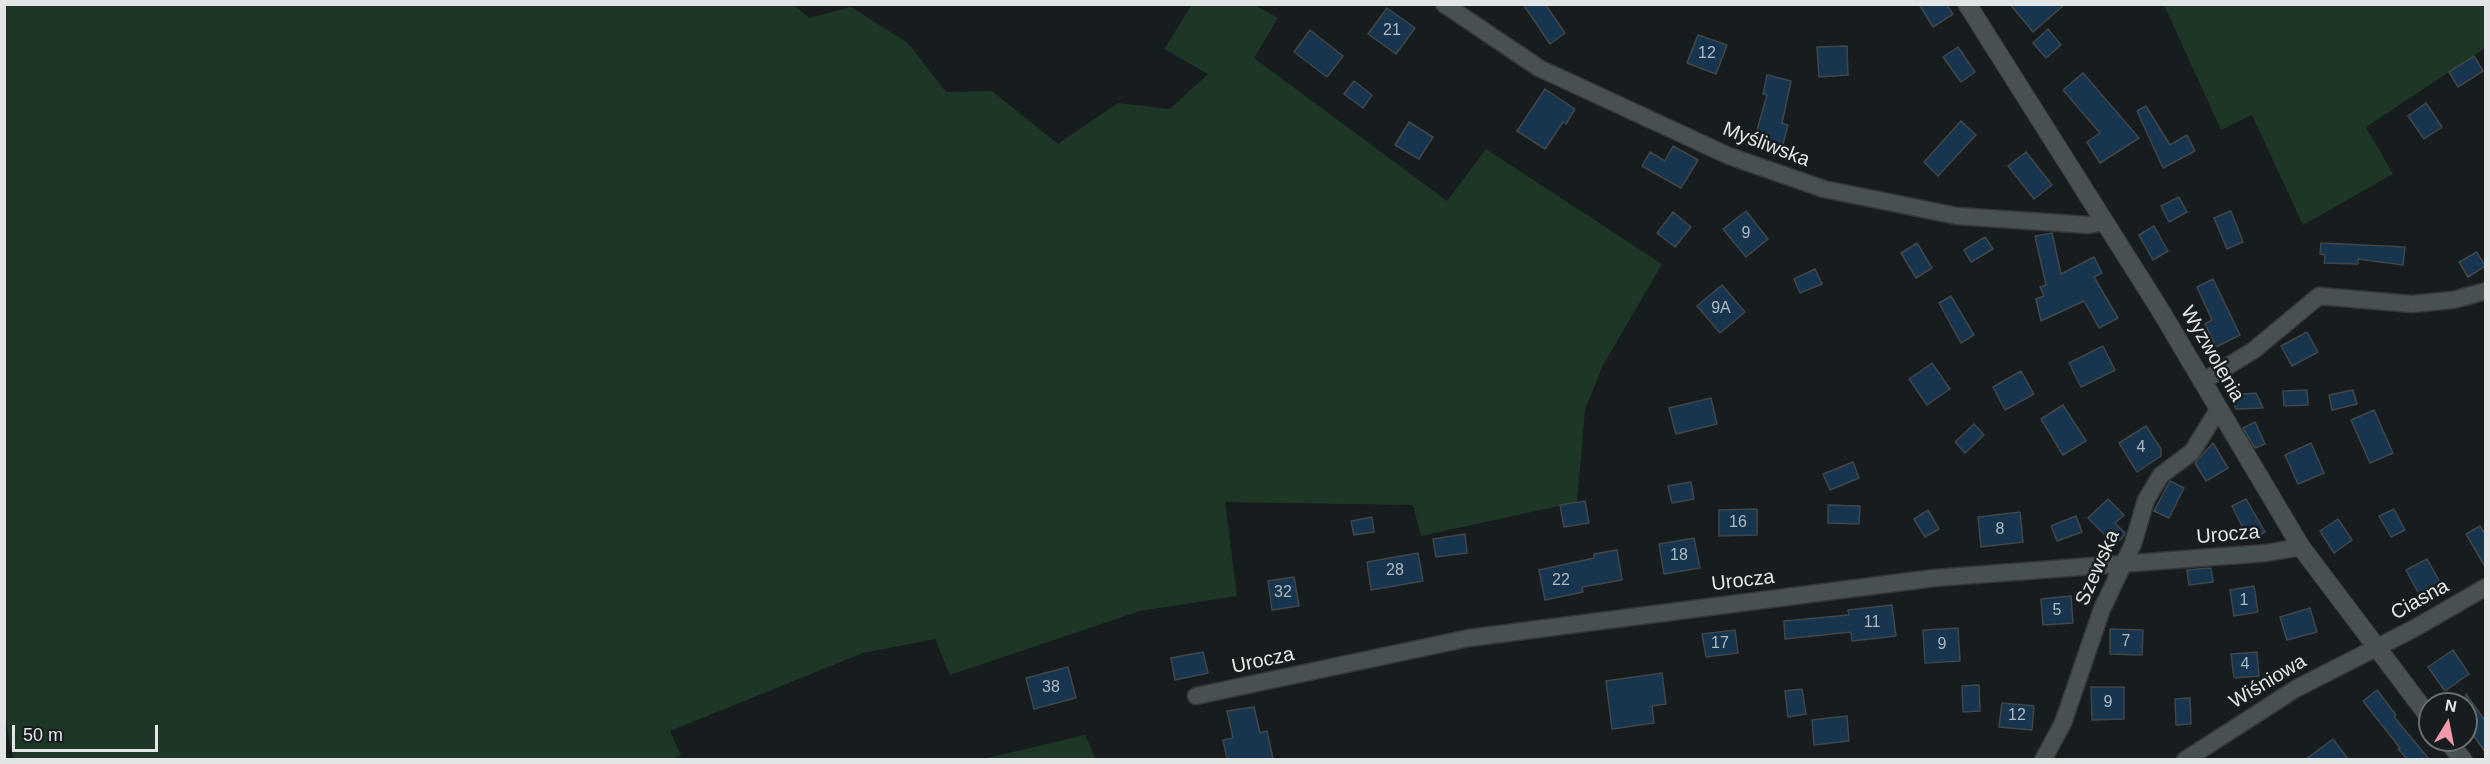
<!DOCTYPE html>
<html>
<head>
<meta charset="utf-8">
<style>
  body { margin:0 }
  #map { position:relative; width:2490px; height:764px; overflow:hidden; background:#171d1e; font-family:Arial,sans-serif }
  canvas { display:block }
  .frame { position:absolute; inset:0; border:6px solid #e1e5e6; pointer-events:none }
  .north { position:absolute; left:2418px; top:692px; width:60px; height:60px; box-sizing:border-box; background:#171d1e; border:2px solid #686d6e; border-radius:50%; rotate:10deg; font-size:16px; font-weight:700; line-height:24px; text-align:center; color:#e1e5e6 }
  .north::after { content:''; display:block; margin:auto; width:21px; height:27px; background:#f39aa7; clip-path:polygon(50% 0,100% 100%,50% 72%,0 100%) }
  .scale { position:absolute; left:12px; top:725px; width:146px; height:27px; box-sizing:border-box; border:3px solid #e1e5e6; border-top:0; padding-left:8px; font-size:18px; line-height:21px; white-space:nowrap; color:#e1e5e6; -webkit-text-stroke:4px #171d1e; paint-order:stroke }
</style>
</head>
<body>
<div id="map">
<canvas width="2490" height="764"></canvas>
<div class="frame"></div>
<div class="north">N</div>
<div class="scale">50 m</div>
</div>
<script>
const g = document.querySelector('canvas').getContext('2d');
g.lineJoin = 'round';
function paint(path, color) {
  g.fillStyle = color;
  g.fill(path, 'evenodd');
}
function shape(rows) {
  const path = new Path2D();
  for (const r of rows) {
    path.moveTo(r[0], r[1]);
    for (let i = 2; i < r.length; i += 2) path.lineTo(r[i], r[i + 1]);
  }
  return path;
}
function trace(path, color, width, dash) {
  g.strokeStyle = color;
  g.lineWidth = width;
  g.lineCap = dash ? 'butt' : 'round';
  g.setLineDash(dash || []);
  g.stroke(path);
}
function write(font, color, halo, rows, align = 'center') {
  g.font = font + ' Arial,sans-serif';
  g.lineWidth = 5;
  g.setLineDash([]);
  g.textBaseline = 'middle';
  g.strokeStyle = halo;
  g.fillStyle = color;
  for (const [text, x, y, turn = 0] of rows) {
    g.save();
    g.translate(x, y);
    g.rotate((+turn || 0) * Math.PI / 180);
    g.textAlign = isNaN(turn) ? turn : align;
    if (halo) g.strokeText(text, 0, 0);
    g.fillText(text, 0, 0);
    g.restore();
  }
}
const green = shape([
  [793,4,809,18,851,7,908,43,946,92,992,91,1058,144,1118,103,1170,109,1208,74,1164,49,1192,5,1254,5,1278,18,1254,58,1447,201,1486,149,1662,264,1602,367,1585,410,1577,502,1421,536,1413,505,1225,502,1237,596,1140,611,950,675,935,639,863,653,670,731,681,755,672,759,13,759,4,711,4,5],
  [2164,5,2485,5,2485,48,2366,127,2393,174,2303,225,2252,115,2221,130],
  [1085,735,1096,759,983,759]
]);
const building = shape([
  [1523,4,1545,4,1565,33,1550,44,1523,4],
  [1919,4,1946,4,1953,14,1933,27,1919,4],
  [2010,4,2065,4,2033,32,2010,4],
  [1387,8,1415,28,1396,54,1368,34,1387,8],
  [2048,29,2061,45,2046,58,2033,43,2048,29],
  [1310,30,1343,56,1327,77,1294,52,1310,30],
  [1698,35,1727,45,1716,74,1687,63,1698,35],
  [1847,46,1848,75,1819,77,1817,47,1847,46],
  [1958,47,1975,72,1961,82,1943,57,1958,47],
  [2474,56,2483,71,2458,87,2449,72,2474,56],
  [2083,73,2139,138,2100,163,2087,142,2100,133,2063,90,2083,73],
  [1767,75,1791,81,1782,123,1788,125,1781,152,1753,144,1767,95,1763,94,1767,75],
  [1354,81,1372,95,1363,108,1344,94,1354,81],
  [1545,89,1575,109,1566,124,1563,122,1545,149,1517,131,1545,89],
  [2426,103,2442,127,2424,139,2408,116,2426,103],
  [2146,106,2170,145,2187,135,2195,151,2163,168,2137,111,2146,106],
  [1961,121,1976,135,1938,176,1924,162,1961,121],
  [1409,122,1433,137,1419,159,1395,145,1409,122],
  [1673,146,1698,160,1681,188,1642,166,1650,152,1665,161,1673,146],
  [2026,152,2052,185,2034,199,2008,166,2026,152],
  [2179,197,2187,212,2169,222,2161,206,2179,197],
  [1746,211,1768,239,1746,257,1723,229,1746,211],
  [2231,211,2243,242,2227,249,2214,218,2231,211],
  [1673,212,1691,227,1675,247,1657,233,1673,212],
  [2154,226,2168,251,2153,260,2139,235,2154,226],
  [2052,233,2061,274,2094,257,2102,273,2094,277,2118,318,2099,328,2084,301,2041,321,2036,299,2044,296,2040,287,2046,285,2035,236,2052,233],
  [1985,237,1993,249,1971,262,1964,250,1985,237],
  [1917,243,1932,268,1916,278,1901,253,1917,243],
  [2321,243,2405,247,2403,265,2358,259,2358,264,2324,263,2325,255,2320,254,2321,243],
  [2477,252,2485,266,2468,277,2459,262,2477,252],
  [1815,269,1822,284,1800,293,1794,279,1815,269],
  [2213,279,2240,335,2216,347,2205,324,2212,320,2197,287,2213,279],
  [1722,285,1745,312,1720,333,1697,306,1722,285],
  [1951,296,1974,335,1961,343,1939,303,1951,296],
  [2307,332,2318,352,2292,366,2281,346,2307,332],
  [2103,346,2115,370,2081,387,2069,363,2103,346],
  [1932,363,1950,389,1927,405,1909,379,1932,363],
  [2021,371,2034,394,2005,410,1993,387,2021,371],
  [2307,390,2308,405,2284,406,2283,391,2307,390],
  [2353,390,2357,404,2332,410,2329,395,2353,390],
  [2256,393,2263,408,2236,409,2230,395,2256,393],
  [1711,398,1717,424,1676,434,1669,408,1711,398],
  [2063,405,2086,441,2063,455,2041,419,2063,405],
  [2374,410,2393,453,2370,463,2351,420,2374,410],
  [2255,422,2265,444,2255,448,2243,428,2255,422],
  [1974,424,1984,435,1965,453,1955,442,1974,424],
  [2146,426,2161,449,2161,456,2137,472,2119,443,2146,426],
  [2213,443,2228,468,2206,481,2195,463,2213,443],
  [2311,443,2324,473,2298,484,2285,455,2311,443],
  [1853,462,1859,478,1830,490,1823,474,1853,462],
  [2170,481,2184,488,2169,518,2154,511,2170,481],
  [1691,482,1694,499,1672,503,1668,486,1691,482],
  [2108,499,2124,515,2115,523,2125,533,2124,536,2115,545,2088,518,2108,499],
  [2246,499,2265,532,2249,540,2232,506,2246,499],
  [1585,501,1589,523,1564,527,1560,505,1585,501],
  [1828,505,1860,506,1859,524,1828,523,1828,505],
  [1757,509,1757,535,1719,536,1719,510,1757,509],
  [2394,509,2405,530,2391,537,2379,516,2394,509],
  [1928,510,1939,529,1925,537,1914,519,1928,510],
  [2020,512,2023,542,1981,547,1978,517,2020,512],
  [2076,516,2082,532,2057,541,2051,526,2076,516],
  [1372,517,1374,532,1354,535,1351,521,1372,517],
  [2338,519,2352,540,2334,553,2320,531,2338,519],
  [2480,526,2486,536,2486,568,2466,534,2480,526],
  [1465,534,1467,553,1436,557,1433,539,1465,534],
  [1694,538,1700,568,1664,574,1659,544,1694,538],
  [1617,550,1622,580,1582,587,1583,592,1545,600,1539,570,1594,558,1594,554,1617,550],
  [1418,553,1423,581,1371,590,1367,562,1418,553],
  [2427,559,2442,586,2421,598,2406,570,2427,559],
  [2211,568,2213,582,2189,585,2187,570,2211,568],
  [1294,577,1299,606,1272,610,1268,581,1294,577],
  [2254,586,2258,612,2234,616,2230,590,2254,586],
  [2071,596,2073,623,2043,625,2041,599,2071,596],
  [1892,605,1896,636,1852,641,1851,632,1785,639,1784,621,1849,615,1848,610,1892,605],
  [2310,608,2317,632,2287,640,2280,617,2310,608],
  [1958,628,1960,661,1925,663,1923,630,1958,628],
  [2110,629,2143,630,2142,655,2110,654,2110,629],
  [1735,630,1738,653,1706,657,1702,634,1735,630],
  [2453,650,2469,674,2445,691,2428,667,2453,650],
  [1203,652,1208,673,1175,680,1171,658,1203,652],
  [2257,652,2259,676,2234,678,2231,654,2257,652],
  [1068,667,1076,698,1034,709,1026,678,1068,667],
  [1662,673,1666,704,1652,706,1654,723,1612,729,1606,681,1662,673],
  [1979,685,1980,711,1963,712,1962,686,1979,685],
  [2091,687,2124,687,2124,719,2092,720,2091,687],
  [1802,689,1806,714,1788,717,1785,691,1802,689],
  [2377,690,2396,715,2394,717,2429,759,2407,759,2398,749,2400,748,2363,701,2377,690],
  [2466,694,2486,722,2486,753,2466,725,2466,694],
  [2190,698,2191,724,2176,725,2175,699,2190,698],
  [2002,703,2034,706,2032,730,1999,727,2002,703],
  [1254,707,1260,733,1267,731,1273,759,1227,759,1223,740,1233,738,1227,711,1254,707],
  [1847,716,1849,741,1814,745,1812,720,1847,716],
  [2333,739,2348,759,2306,759,2333,739]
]);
const minor = shape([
  [1444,4,1539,68,1729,156,1824,189,1957,216,2089,225,2105,222],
  [2202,382,2254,350,2319,296,2412,304,2453,300,2486,291],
  [1196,696,1469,638,1934,578,2266,553,2301,547],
  [2043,760,2063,723,2102,609,2133,544,2146,500,2161,475,2192,452,2218,410],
  [2185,760,2297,688,2415,628,2486,587]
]);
const tertiary = shape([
  [1967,4,2159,308,2301,547,2430,718],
  [2447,740,2463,760]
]);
const numberNames = [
  ["21",1392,31],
  ["12",1707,54],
  ["9",1746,234],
  ["9A",1721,309],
  ["4",2141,448],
  ["16",1738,523],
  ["8",2000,530],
  ["18",1679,556],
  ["28",1395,571],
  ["22",1561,581],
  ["32",1283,593],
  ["1",2244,601],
  ["5",2057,611],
  ["11",1872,623],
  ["7",2126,642],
  ["17",1720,644],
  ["9",1942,645],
  ["4",2245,665],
  ["38",1051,688],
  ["9",2108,703],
  ["12",2017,716]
];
const streetNames = [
  ["Myśliwska",1766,145,21],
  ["Wyzwolenia",2212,354,60],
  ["Urocza",2228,535,-5],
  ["Szewska",2098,568,-66],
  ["Urocza",1743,581,-7],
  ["Ciasna",2420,600,-29],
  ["Urocza",1263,661,-12],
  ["Wiśniowa",2268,682,-31]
];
paint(green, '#1e3625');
paint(building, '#17354e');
trace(building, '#41464a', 1.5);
trace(minor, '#353839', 19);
trace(tertiary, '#353839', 20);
trace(minor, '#495051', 16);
trace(tertiary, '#495051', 18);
write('16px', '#aeb9c0', null, numberNames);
write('20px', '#e1e5e6', '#171d1e', streetNames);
</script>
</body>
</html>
